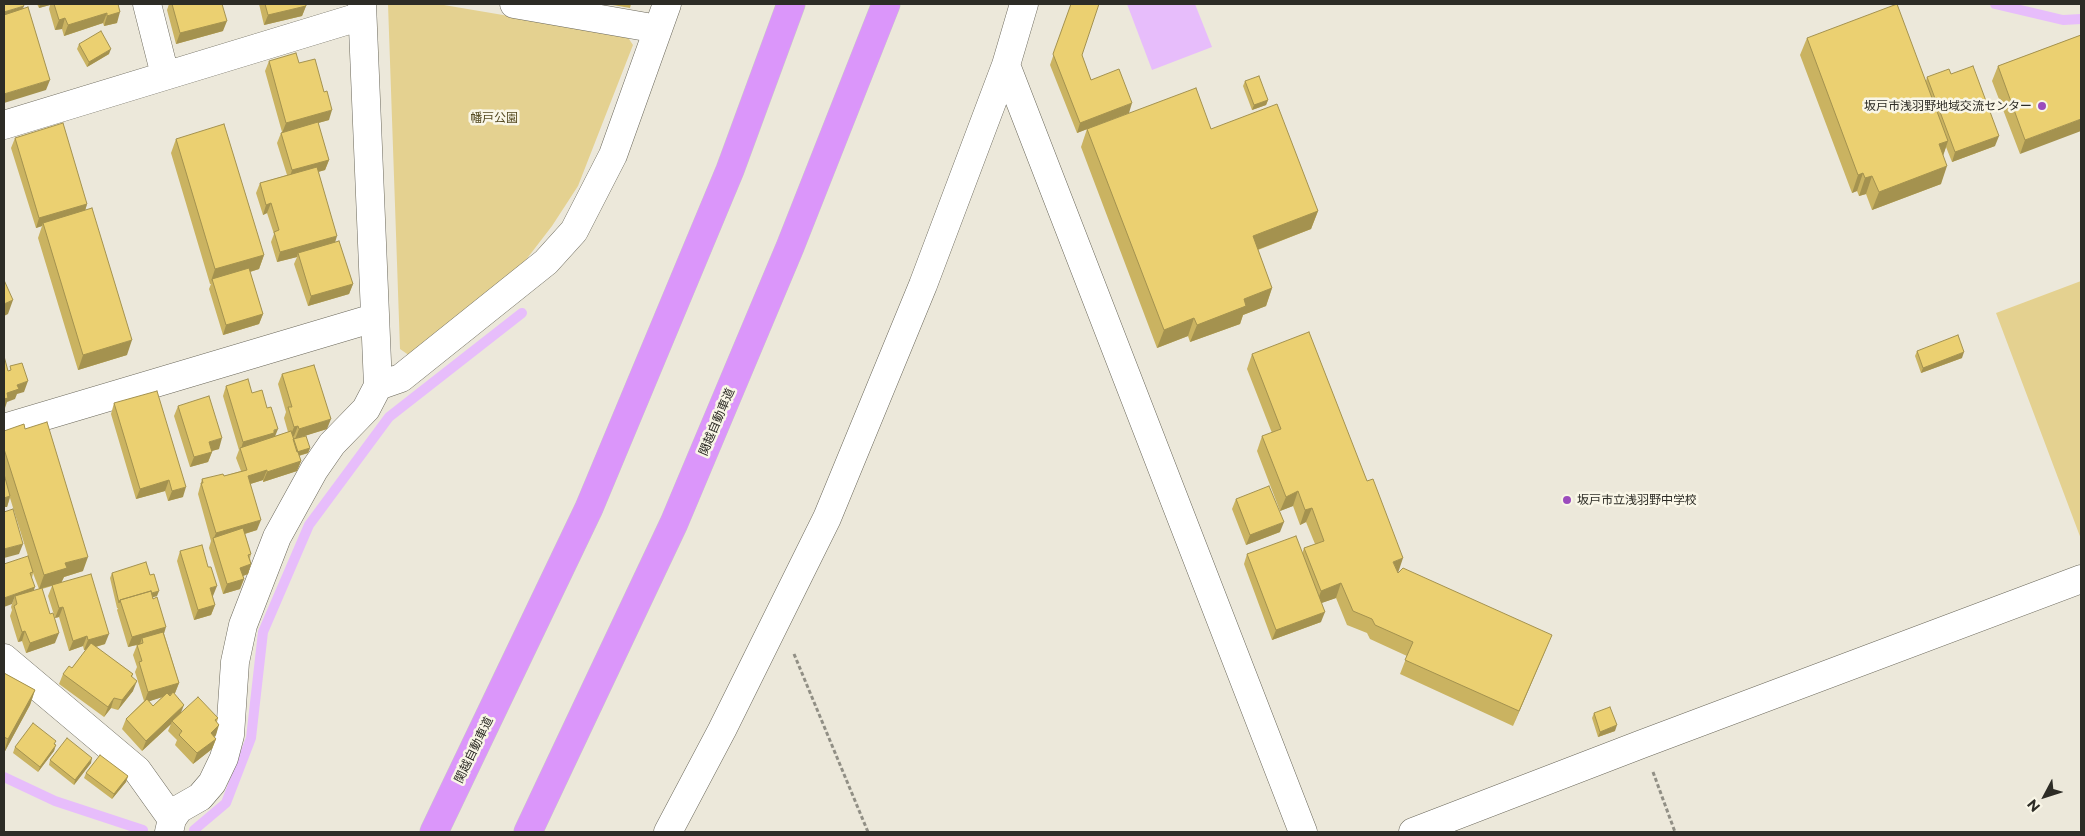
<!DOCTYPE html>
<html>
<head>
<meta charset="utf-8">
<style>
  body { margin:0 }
  #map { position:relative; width:2085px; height:836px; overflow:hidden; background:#ece8da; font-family:Montserrat,sans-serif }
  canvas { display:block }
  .frame { position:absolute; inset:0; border:5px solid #2d2c26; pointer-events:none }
  .north { position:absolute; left:2020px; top:771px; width:50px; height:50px; -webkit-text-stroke:4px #f9f6e7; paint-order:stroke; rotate:230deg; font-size:14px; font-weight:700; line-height:20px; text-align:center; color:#2d2c26 }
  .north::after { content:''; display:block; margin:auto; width:18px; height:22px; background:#2d2c26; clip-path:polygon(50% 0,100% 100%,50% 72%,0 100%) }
</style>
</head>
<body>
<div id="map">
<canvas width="2085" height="836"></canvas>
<div class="frame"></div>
<div class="north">N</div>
</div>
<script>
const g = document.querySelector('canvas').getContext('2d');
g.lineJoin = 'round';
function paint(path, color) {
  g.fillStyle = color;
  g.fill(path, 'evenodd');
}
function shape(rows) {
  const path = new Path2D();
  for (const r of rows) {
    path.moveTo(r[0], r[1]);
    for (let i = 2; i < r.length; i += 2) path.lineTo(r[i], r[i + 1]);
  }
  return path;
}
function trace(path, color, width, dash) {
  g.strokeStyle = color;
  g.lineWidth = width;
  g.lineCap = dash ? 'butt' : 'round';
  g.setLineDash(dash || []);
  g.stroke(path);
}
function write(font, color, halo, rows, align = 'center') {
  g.font = font + ' Montserrat,"Noto Sans JP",sans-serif';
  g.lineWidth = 5;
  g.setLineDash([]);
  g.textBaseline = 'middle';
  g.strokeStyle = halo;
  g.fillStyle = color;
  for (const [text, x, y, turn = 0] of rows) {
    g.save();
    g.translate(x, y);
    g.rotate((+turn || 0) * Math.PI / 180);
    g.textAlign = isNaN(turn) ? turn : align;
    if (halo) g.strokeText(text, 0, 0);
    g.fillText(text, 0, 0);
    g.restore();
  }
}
const green = shape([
  [388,4,438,4,627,36,633,45,578,186,552,226,522,265,413,358,400,349],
  [2081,281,2081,539,1996,313]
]);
const water = shape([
  [1127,4,1195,4,1212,47,1152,70]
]);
const stream = shape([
  [1995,4,2063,20,2081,19],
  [4,777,55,801,143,830],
  [194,830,226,803,251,738,263,632,309,525,389,417,522,313]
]);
const path = shape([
  [794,654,868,832],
  [1653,772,1675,832]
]);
const minor = shape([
  [147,4,165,75],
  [514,4,658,29],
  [1006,65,1303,832],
  [4,125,362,16],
  [378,386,401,378,546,262,574,231,613,155,667,4],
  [4,428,374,318],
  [4,658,137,770,172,819],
  [169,832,172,819,179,809,200,797,212,783,224,758,230,735,235,662,243,625,277,537,314,470,332,444,366,409,378,386,362,4],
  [668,832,722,730,827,518,923,285,1006,65,1024,4],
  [1413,832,1642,744,2081,579]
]);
const motorway = shape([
  [434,832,589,508,730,170,791,4],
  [528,832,674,523,790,247,886,4]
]);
const wall = shape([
  [37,4,118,4,117,23,104,26,103,23,64,36,62,29,55,30,49,9,50,5,39,8],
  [169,4,222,4,223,31,176,44,167,10],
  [259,4,306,4,306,6,302,16,264,25],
  [607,4,631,4,630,8],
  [1071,4,1082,55,1091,80,1129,113,1090,128,1211,129,1318,211,1311,229,1258,250,1272,288,1266,306,1243,315,1240,324,1190,342,1188,336,1157,348,1081,147,1087,129,1077,133,1050,65],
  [2081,35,2020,154,1992,81,1998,66],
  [1807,38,1926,81,1927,77,1951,74,1995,146,1952,162,1946,147,1943,155,1941,184,1872,210,1866,194,1859,196,1857,191,1852,193,1800,55],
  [79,44,109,54,87,67,77,49],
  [269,61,299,63,329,120,318,123,329,160,325,170,318,172,335,242,353,284,349,294,308,306,294,264,297,257,277,262,271,242,274,234,267,213,263,215,256,193,260,183,287,175,277,143,281,133,282,132,265,71],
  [1245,81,1268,100,1266,105,1252,110,1243,86],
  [15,138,87,204,85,211,127,355,78,370,38,238,42,226,36,228,11,148],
  [176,139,264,255,259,269,250,272,263,314,259,324,223,335,209,289,211,284,210,284,171,153],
  [1917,351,1962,358,1921,373,1915,356],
  [1252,354,1398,572,1546,649,1513,726,1400,674,1407,656,1370,639,1367,633,1347,625,1336,598,1321,603,1321,622,1272,640,1244,564,1247,554,1302,554,1304,548,1315,544,1306,522,1300,525,1293,506,1280,511,1257,451,1262,436,1272,433,1247,369],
  [282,374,327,429,297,438,310,448,308,453,299,456,301,461,297,471,263,482,263,480,250,484,257,530,245,534,251,554,250,558,251,564,248,574,243,576,244,579,240,589,223,594,209,548,211,541,198,494,202,479,224,476,241,471,236,458,239,450,223,396,226,386,252,393,267,408,275,436,288,432,284,418,286,412,278,384],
  [114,403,183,497,168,501,165,491,136,499,111,414],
  [178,406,219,449,211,451,212,452,208,462,190,467,174,416],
  [4,431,83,571,64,577,61,583,105,644,96,647,133,674,132,677,133,691,118,710,111,708,104,717,59,684,63,674,72,668,86,650,84,650,83,646,69,651,59,617,55,618,48,596,52,586,42,589,55,643,26,653,22,641,18,642,10,616,12,610,11,607,28,556,10,498,7,507,4,507],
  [33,573,39,589,34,591,32,578],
  [1236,499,1280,532,1246,545,1232,509],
  [180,551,213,596,212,596,215,605,211,615,194,620,177,561],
  [112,573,157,596,153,597,179,683,175,693,174,694,181,712,218,718,217,722,216,735,214,737,216,739,212,749,193,764,175,745,177,740,168,731,171,724,142,751,122,729,126,719,144,701,135,672,137,667,133,655,137,645,128,647,117,610,118,608,117,608,110,578],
  [162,697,153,706,149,701],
  [4,673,35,690,30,705,4,753],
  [1594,713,1615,731,1598,737,1592,718],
  [55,744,54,751,38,772,13,753,15,747],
  [50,760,91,763,74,785,49,765],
  [86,773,128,776,126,782,112,799,84,778]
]);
const shadedWall = shape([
  [40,4,51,4,50,5,39,8],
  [24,6,20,16,4,21,4,12],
  [306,6,302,16,264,25,268,15],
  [120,12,117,23,104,26,107,16],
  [107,13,103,23,64,36,68,25],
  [65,18,62,29,55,30,59,20],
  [227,21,223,31,176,44,180,33],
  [111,49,109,54,87,67,89,62],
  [50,80,46,90,4,103,4,94],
  [1268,100,1266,105,1252,110,1254,105],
  [1132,103,1129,113,1077,133,1080,123],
  [332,110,329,120,282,133,286,123],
  [2081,119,2081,131,2020,154,2025,140],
  [1999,136,1995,146,1952,162,1955,152],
  [1948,141,1942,159,1939,144],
  [329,160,325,170,289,180,292,170],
  [1947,166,1941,184,1872,210,1879,192],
  [1863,173,1857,191,1852,193,1858,175],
  [1872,176,1866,194,1859,196,1865,178],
  [271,203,267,213,263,215,266,205],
  [87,204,84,214,43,223,42,226,36,228,39,218],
  [1318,211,1311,229,1246,254,1253,236],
  [337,236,334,246,298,253,297,257,277,262,280,252],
  [264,255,259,269,214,283,212,279,210,284,215,269],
  [353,284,349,294,308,306,311,296],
  [1272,288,1266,306,1243,315,1240,324,1190,342,1197,325,1244,299],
  [13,300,8,314,4,316,4,304],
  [263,314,259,324,223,335,226,325],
  [1194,318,1188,336,1157,348,1164,330],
  [132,340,127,355,78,370,83,355],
  [1964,352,1962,358,1921,373,1923,368],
  [28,381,24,392,17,394,15,399,7,402,5,408,4,408,4,399,7,393,17,385],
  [331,419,327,429,295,439,299,429],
  [298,426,294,436,290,437,294,427],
  [278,429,274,439,241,449,243,442],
  [222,438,219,449,205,453,209,442],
  [310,448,308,453,294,457,296,452],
  [212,452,208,462,190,467,194,457],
  [301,461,297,471,263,482,267,472],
  [267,470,263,480,244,486,248,476],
  [169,480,165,491,136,499,140,489],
  [186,487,183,497,168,501,172,491],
  [1298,491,1293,506,1280,511,1286,497],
  [10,496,7,507,4,507,4,498],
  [1312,508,1306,522,1300,525,1305,510],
  [261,520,257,530,214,543,213,540,216,533],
  [1284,522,1280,532,1246,545,1250,535],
  [23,544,19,554,4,558,4,549],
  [88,557,83,571,64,577,61,583,39,589,44,575,65,563],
  [1403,558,1398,573,1393,562],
  [251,564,248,574,237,578,240,568],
  [244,579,240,589,223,594,227,584],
  [1341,583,1336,598,1316,605,1321,591],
  [217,586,213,596,206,598,210,588],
  [35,587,31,598,15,596,12,604,4,607,4,598],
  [159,591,157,596,122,606,121,602],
  [215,605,211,615,194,620,198,610],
  [63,607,59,617,55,618,59,608],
  [1325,612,1321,622,1272,640,1276,630],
  [166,627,163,637,142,638,140,644,128,647,132,637],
  [25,631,22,641,18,642,22,632],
  [59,633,55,643,26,653,30,643],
  [109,634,105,644,84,650,88,640],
  [1552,635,1513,726,1519,711],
  [87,636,83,646,69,651,73,641],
  [137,681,133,691,118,710,122,700],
  [179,683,175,693,144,703,148,692],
  [35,690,30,705,4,753,8,739],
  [114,698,111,708,104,717,108,707],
  [184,705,180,715,172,721,171,724,142,751,146,741],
  [219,725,216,735,207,743,211,733],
  [1617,725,1615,731,1598,737,1600,732],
  [216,739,212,749,193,764,197,753],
  [56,745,54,751,38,772,40,767],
  [92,758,91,763,74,785,75,780],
  [128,776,126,782,112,799,114,794]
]);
const building = shape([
  [4,4,23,4,24,6,4,12,4,4],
  [54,4,118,4,120,12,107,16,107,13,68,25,65,18,59,20,54,4],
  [172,4,222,4,227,21,180,33,172,4],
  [265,4,306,4,306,6,268,15,265,4],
  [1071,4,1099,4,1082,55,1091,80,1119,69,1132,103,1080,123,1053,54,1071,4],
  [1897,4,1948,141,1939,144,1947,166,1879,192,1872,176,1865,178,1863,173,1858,175,1807,38,1897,4],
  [28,7,50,80,4,94,4,15,28,7],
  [101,31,111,49,89,62,79,44,101,31],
  [2081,35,2081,119,2025,140,1998,66,2081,35],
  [296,53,299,63,315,59,324,92,327,91,332,110,286,123,269,61,296,53],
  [1973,66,1999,136,1955,152,1927,77,1949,69,1951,74,1973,66],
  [1259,76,1268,100,1254,105,1245,81,1259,76],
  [1196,88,1211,129,1277,104,1318,211,1253,236,1272,288,1244,299,1246,306,1197,325,1194,318,1164,330,1087,129,1196,88],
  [318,122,329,160,292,170,281,133,318,122],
  [63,123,87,204,39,218,15,138,63,123],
  [224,124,264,255,215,269,176,139,224,124],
  [317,167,337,236,280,252,274,232,279,230,271,203,266,205,260,183,317,167],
  [92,208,132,340,83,355,43,223,92,208],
  [339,241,353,284,311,296,298,253,339,241],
  [249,268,263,314,226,325,212,279,249,268],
  [4,280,13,300,4,304,4,280],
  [1309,332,1367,481,1373,479,1403,558,1393,562,1398,573,1403,568,1552,635,1519,711,1405,660,1413,642,1375,625,1372,619,1353,611,1341,583,1321,591,1304,548,1324,541,1312,508,1305,510,1298,491,1286,497,1262,436,1281,429,1252,354,1309,332],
  [1958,335,1964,352,1923,368,1917,351,1958,335],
  [4,356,8,371,11,370,10,366,22,363,28,381,17,385,19,389,7,393,8,398,4,399,4,356],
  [314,365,331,419,299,429,298,426,294,427,288,407,292,407,282,374,314,365],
  [248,379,252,393,262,390,267,408,271,407,278,429,274,430,274,433,243,442,226,386,248,379],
  [157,391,186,487,172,491,169,480,140,489,114,403,157,391],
  [209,396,222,438,209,442,212,452,194,457,178,406,209,396],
  [47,422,88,557,65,563,67,568,44,575,4,449,4,431,24,424,25,429,47,422],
  [291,431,301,461,267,472,267,470,248,476,261,520,216,533,201,483,203,483,202,479,223,474,224,476,247,470,240,448,291,431],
  [306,436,310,448,297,452,293,439,306,436],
  [4,474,10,496,4,498,4,474],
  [1269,486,1284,522,1250,535,1236,499,1269,486],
  [13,509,23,544,4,549,4,512,13,509],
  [243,528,251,554,248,555,251,564,240,568,244,579,227,584,213,538,243,528],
  [1296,536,1325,612,1276,630,1247,554,1296,536],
  [202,545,208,567,211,567,217,586,210,588,215,605,198,610,180,551,202,545],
  [28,556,33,572,30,573,35,587,4,598,4,564,28,556],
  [146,562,150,575,154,574,159,591,152,593,151,591,120,600,119,603,112,573,146,562],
  [91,574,109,634,88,640,87,636,73,641,63,607,59,608,52,585,91,574],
  [42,588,50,614,53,613,59,633,30,643,25,631,22,632,14,606,17,604,15,596,42,588],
  [151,591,153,599,157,597,166,627,132,637,120,600,151,591],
  [163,632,179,683,148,692,139,662,142,661,137,645,143,643,142,638,163,632],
  [91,643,133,674,131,676,137,681,122,700,114,698,108,707,63,674,69,666,72,668,91,643],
  [4,673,35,690,8,739,4,737,4,673],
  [173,692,184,705,146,741,126,719,147,699,153,706,167,693,170,696,173,692],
  [198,697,218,718,215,720,219,725,211,733,216,739,197,753,179,735,182,731,172,721,198,697],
  [1610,707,1617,725,1600,732,1594,713,1610,707],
  [33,723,56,741,54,744,56,745,40,767,15,747,33,723],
  [67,738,92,758,75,780,50,760,67,738],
  [100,755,128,776,114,794,86,773,100,755]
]);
const markers = [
  [2042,106,5,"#9b4cbd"],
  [1567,500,5,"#9b4cbd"]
];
const poiNames = [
  ["坂戸市浅羽野地域交流センター",2032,106],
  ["坂戸市立浅羽野中学校",1577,500,"left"]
];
const parkNames = [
  ["幡戸公園",494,118]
];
const streetNames = [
  ["関越自動車道",717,422,-67],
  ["関越自動車道",474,750,-64]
];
paint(green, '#e4d190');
paint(water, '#e7bdfb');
trace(stream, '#e7bdfb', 10);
trace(minor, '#6a675a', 29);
trace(motorway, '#c8c8c7', 29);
trace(path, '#918f85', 3, [4, 2.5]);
trace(minor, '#fff', 28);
trace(motorway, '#db96fa', 28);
paint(wall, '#cab361');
paint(shadedWall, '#a4924f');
paint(building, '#ebd071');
trace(building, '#a4924f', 1);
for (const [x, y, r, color] of markers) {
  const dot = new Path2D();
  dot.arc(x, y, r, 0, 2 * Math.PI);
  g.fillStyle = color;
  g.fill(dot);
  trace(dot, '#f9f6e7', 2);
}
write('12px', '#2d2c26', '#f9f6e7', poiNames, 'right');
write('12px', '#544920', '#f9f6e7', parkNames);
write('12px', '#2d2c26', '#f9f6e7', streetNames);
</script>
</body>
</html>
